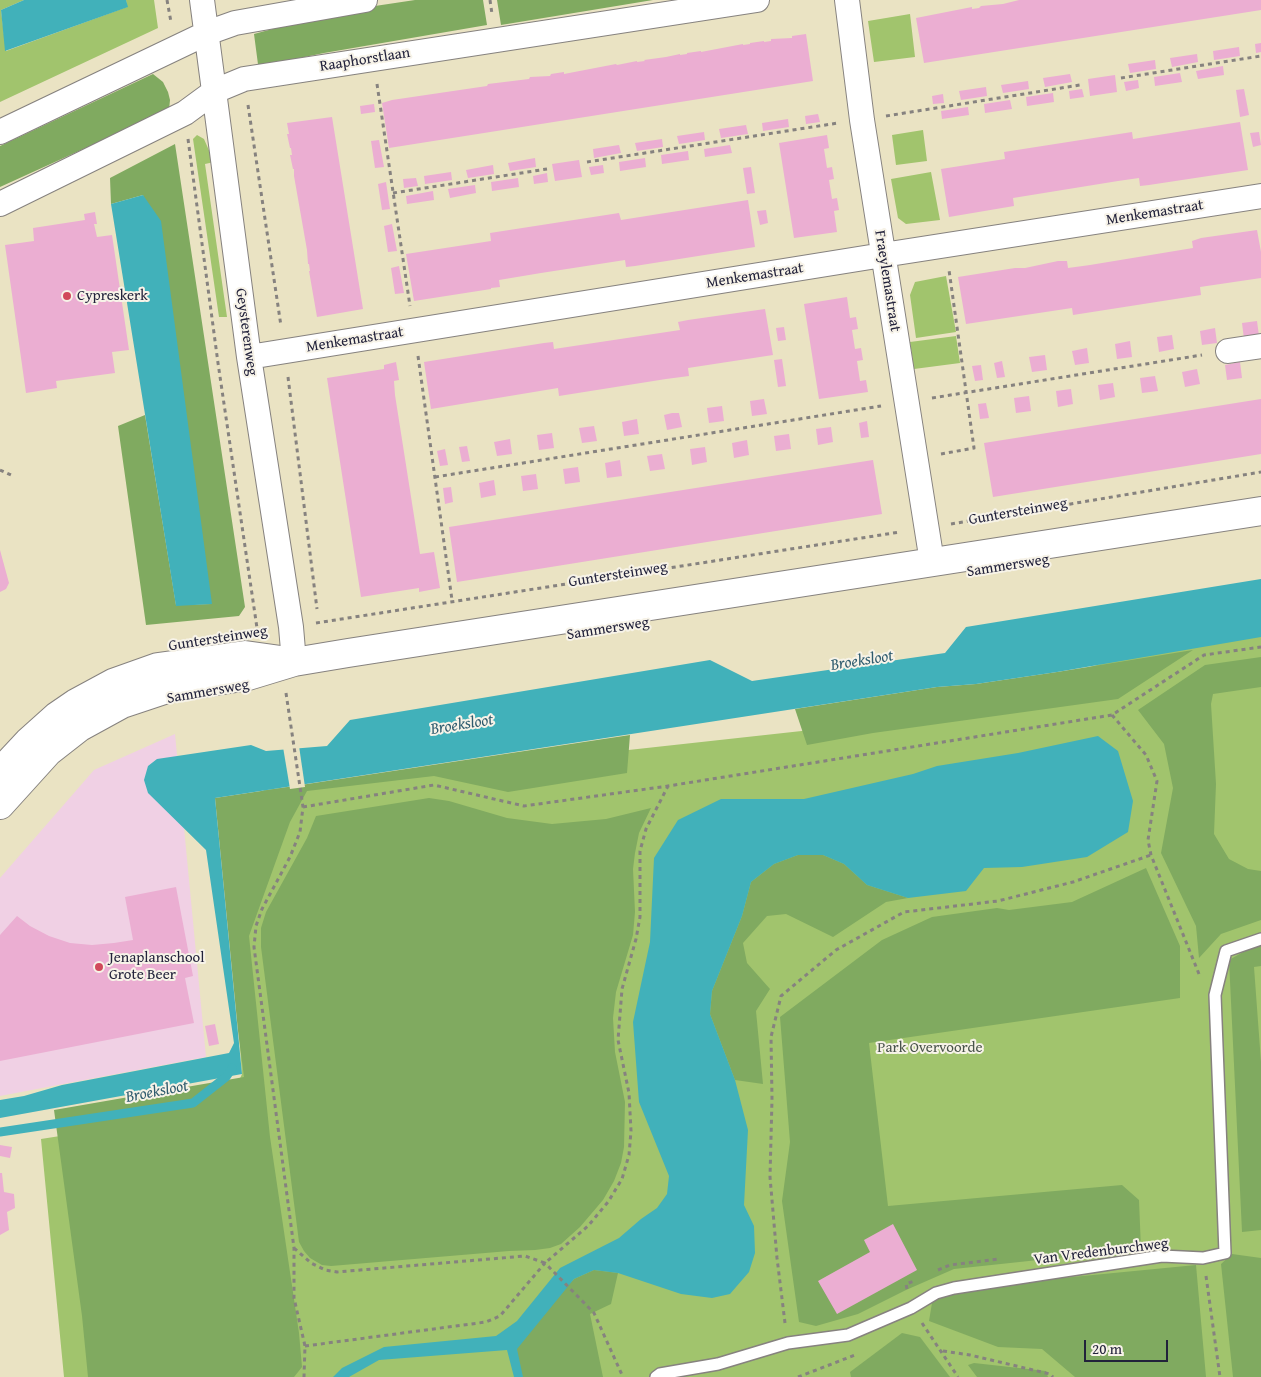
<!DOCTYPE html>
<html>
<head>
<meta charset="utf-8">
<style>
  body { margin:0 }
  #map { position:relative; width:1261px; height:1377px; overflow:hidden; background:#eae3c3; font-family:"Gentium Book Plus",serif }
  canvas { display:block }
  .scale { position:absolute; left:1084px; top:1340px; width:84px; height:22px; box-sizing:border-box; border:2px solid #22223b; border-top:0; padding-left:6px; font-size:15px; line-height:18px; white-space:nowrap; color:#22223b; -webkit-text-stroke:4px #f7f3e8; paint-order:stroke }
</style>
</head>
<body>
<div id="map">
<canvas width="1261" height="1377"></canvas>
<div class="scale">20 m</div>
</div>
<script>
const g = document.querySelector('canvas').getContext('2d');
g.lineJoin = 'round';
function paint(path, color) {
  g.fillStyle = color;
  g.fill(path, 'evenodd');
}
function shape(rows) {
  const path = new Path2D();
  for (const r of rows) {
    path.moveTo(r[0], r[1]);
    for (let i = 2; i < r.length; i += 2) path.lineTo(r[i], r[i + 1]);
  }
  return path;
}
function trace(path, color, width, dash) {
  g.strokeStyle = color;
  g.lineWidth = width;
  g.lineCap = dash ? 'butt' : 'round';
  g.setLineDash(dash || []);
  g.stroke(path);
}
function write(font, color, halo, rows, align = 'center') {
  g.font = font + ' "Gentium Book Plus",serif';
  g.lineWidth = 4;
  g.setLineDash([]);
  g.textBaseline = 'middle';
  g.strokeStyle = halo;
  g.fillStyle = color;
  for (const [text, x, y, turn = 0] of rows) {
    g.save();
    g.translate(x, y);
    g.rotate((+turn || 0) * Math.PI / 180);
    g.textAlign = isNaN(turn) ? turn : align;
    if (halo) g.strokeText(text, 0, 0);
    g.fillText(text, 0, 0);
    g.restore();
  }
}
const built = shape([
  [175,734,206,1057,0,1096,0,878,94,770]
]);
const green = shape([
  [0,0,24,0,1,10,6,51,127,7,126,0,154,0,158,28,0,102],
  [910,14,915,57,874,62,868,21],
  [923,130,927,161,896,165,892,135],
  [197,135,204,139,214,162,205,164,227,317,219,317,193,139],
  [931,172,940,220,906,224,898,218,891,179],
  [946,276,956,332,916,338,910,295,915,282],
  [956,336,960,363,914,369,910,342],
  [1261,630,1261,1377,64,1377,41,1139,226,1110,242,1074,224,827,264,790,911,719,1138,653]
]);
const forest = shape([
  [415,0,483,0,487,25,324,53,271,64,259,72,254,34,335,12],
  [497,0,653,0,501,25],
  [153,74,163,82,168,92,170,100,169,110,0,187,0,146],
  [175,144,245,607,239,616,146,625,118,426,145,415,176,605,211,604,143,195,111,204,110,178],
  [1193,650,1118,699,873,733,807,745,795,709,937,687,976,684,1057,672],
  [1261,657,1261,687,1213,694,1211,704,1216,784,1214,834,1229,859,1248,869,1261,871,1261,920,1221,934,1199,958,1196,926,1161,853,1173,788,1164,744,1138,710,1205,665],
  [630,735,627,773,508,792,434,776,307,791,290,822,249,936,270,1137,299,1333,302,1367,294,1377,88,1377,82,1316,54,1110,244,1077,238,1031,215,798],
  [429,798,449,801,507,818,552,824,606,819,651,808,639,833,635,853,633,869,635,912,633,935,616,992,613,1018,615,1052,625,1102,624,1147,621,1163,614,1181,603,1200,580,1227,561,1244,550,1248,535,1250,509,1251,331,1266,322,1265,310,1258,304,1251,299,1242,261,947,261,928,266,912,307,838,316,816],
  [798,855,823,855,844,864,867,885,908,898,886,902,833,937,786,914,767,916,743,943,747,963,770,989,756,1011,763,1084,735,1080,710,1014,712,991,742,916,751,882,774,864],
  [1146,868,1180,946,1180,998,869,1043,888,1206,1122,1185,1139,1200,1141,1249,954,1269,906,1290,858,1314,816,1326,799,1322,782,1201,790,1142,780,1017,882,940,932,917,997,908,1009,910,1072,902],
  [1261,946,1261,966,1254,967,1261,1062,1261,1230,1242,1232,1229,960,1252,947],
  [1232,1254,1261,1258,1261,1377,1233,1377,1221,1264],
  [1196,1265,1206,1377,1075,1377,1042,1349,998,1347,929,1321,932,1303,949,1289],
  [594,1270,618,1273,611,1304,590,1314,603,1377,515,1377,510,1346,574,1279],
  [902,1333,920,1337,950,1377,851,1377,850,1372],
  [974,1363,1046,1371,1048,1377,977,1377,968,1365]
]);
const water = shape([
  [24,0,126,0,128,7,5,51,1,10],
  [143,195,161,221,212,604,176,606,111,204],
  [1261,579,1261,637,1057,672,976,684,937,687,215,798,242,1074,0,1118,0,1100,24,1096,62,1085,229,1053,234,1043,206,850,148,793,144,780,148,766,157,759,251,745,266,751,327,746,350,720,710,660,752,681,945,653,966,627],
  [1098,736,1118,751,1133,801,1128,832,1087,857,1022,867,984,868,966,891,908,898,867,885,844,864,823,855,798,855,774,864,751,882,742,916,712,991,710,1014,735,1080,748,1130,744,1205,754,1226,755,1253,749,1272,730,1294,712,1298,681,1294,618,1273,594,1270,574,1279,517,1349,523,1377,514,1377,507,1350,379,1360,349,1377,333,1377,342,1368,384,1347,496,1336,517,1321,560,1268,619,1238,641,1219,657,1208,667,1194,669,1176,639,1102,633,1022,650,942,654,858,678,820,721,799,804,799,913,774,937,766,1018,753]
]);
const pier = shape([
  [299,746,305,787,290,789,283,747]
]);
const stream = shape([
  [0,1132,193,1103,226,1077,232,1068]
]);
const building = shape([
  [1019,0,1261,0,1261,10,924,63,916,18,972,7,972,9,979,8,981,6,1003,4],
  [806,34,813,81,389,148,382,103,392,100,487,86,488,84,529,79,530,77,550,76,551,74,564,72,564,74,616,64,617,65,637,61,637,62,645,61,644,60,666,57,680,54,680,55,687,54,687,53,701,51,701,52,743,44,743,45,750,44,750,43,764,41,764,42,771,41,771,39,792,38,792,36],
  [1261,43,1261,52,1256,53,1255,44],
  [1239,47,1240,56,1214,60,1213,51],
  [1197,54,1198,62,1172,67,1170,58],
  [1155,60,1156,69,1130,73,1128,64],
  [1223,66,1224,75,1198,79,1196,71],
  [1180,73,1182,82,1155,86,1154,77],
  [1070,74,1072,82,1045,87,1043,78],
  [1115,75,1117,92,1090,96,1088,79],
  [1138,80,1139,88,1126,91,1124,82],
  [1028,81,1029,89,1003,93,1001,85],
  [986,87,987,96,961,100,959,91],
  [1082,89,1084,97,1070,99,1069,91],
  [1244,89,1249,115,1240,117,1236,90],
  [1053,93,1054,102,1027,106,1026,97],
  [943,94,944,103,933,104,932,96],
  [1010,100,1012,109,985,113,984,104],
  [374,104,375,112,361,114,360,106],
  [968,107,969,115,942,119,941,111],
  [818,114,820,122,806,124,805,116],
  [332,117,363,309,317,317,309,271,310,271,309,264,308,264,307,250,294,176,294,169,293,169,290,155,292,155,291,148,290,148,287,134,289,134,287,123],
  [788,119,789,127,763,131,762,123],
  [1240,122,1248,170,1149,185,1140,186,1139,178,1118,181,1013,198,1014,206,949,217,941,169,1005,159,1004,152,1132,132,1133,139],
  [746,125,748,134,721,138,719,129],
  [704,132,705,140,679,144,677,136],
  [1259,132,1261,145,1253,147,1250,133],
  [827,135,829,148,824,149,827,168,832,167,834,179,829,180,832,199,837,198,839,210,834,211,837,232,794,238,779,143],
  [662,139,663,147,637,151,635,143],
  [379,140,384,167,375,168,371,141],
  [619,145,621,153,594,158,593,149],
  [730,145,732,153,705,157,704,149],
  [688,151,689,160,662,164,661,155],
  [535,158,536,167,510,171,508,163],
  [645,158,646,167,620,171,619,162],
  [579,160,582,177,555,181,552,164],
  [493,165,494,174,468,178,466,170],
  [603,165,604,173,591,175,589,167],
  [751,167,755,193,747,194,743,168],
  [451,172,452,180,425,184,424,176],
  [547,173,548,182,534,184,533,176],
  [416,178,418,186,404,188,403,179],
  [518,178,519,187,492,191,491,182],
  [386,182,390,209,382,210,378,184],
  [475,185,476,193,450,198,448,189],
  [433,191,434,200,407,204,406,196],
  [748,200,755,247,635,266,626,267,625,260,541,273,499,280,500,287,491,288,491,289,414,301,406,254,491,241,490,233,619,213,621,220],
  [766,210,768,223,760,225,757,211],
  [95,212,97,224,94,224,97,237,112,235,129,350,112,352,115,373,56,381,57,388,26,393,5,245,34,241,33,228,85,220,84,214],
  [392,224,397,251,388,252,384,226],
  [1257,230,1261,252,1261,278,1200,287,1201,295,1073,315,1072,308,966,324,958,277,1015,268,1025,268,1058,261,1067,261,1068,268,1090,265,1193,248,1192,241,1201,238],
  [399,266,404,293,395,294,391,268],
  [847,297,850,318,856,317,858,329,852,330,855,349,861,348,863,360,857,361,860,381,866,380,868,392,819,399,804,304],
  [765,309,773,355,688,368,689,376,666,379,559,396,558,388,431,409,424,362,544,343,553,342,554,349,680,330,678,322,688,320],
  [1257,321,1259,336,1244,339,1242,323],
  [784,327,786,340,778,341,776,328],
  [1215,328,1217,343,1202,345,1200,331],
  [1172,335,1174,349,1159,352,1157,337],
  [1130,341,1132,357,1117,359,1115,344],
  [1087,348,1089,363,1075,365,1072,351],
  [1045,355,1047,370,1032,372,1029,357],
  [782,359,786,386,778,387,774,360],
  [1002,361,1005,377,997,378,994,363],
  [396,362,399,380,394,381,395,395,420,554,434,552,440,588,419,592,419,588,361,597,327,378,384,369,384,365],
  [1240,362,1242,378,1227,380,1225,365],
  [981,365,983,380,975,381,972,366],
  [1197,369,1200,384,1185,387,1182,372],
  [1155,376,1158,391,1142,393,1140,378],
  [1113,383,1115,397,1100,400,1098,385],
  [1071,389,1073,404,1058,407,1056,391],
  [1029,396,1031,411,1016,413,1014,398],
  [764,399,767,414,752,416,750,401],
  [1261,399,1261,454,993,497,984,443],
  [986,403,989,418,980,419,978,404],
  [722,406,724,421,709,423,707,408],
  [672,413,679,413,682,427,667,430,664,415],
  [637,419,639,434,624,436,622,422],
  [867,421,869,437,861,438,859,423],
  [594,426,597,441,582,443,579,428],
  [831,427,833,442,818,445,816,429],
  [552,433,554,448,539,450,537,435],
  [789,434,791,449,776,451,774,436],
  [510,439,512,454,497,456,494,442],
  [747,440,749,455,734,458,732,443],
  [467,446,470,461,462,462,459,447],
  [705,447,707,462,692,465,690,449],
  [445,449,448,465,440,466,437,451],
  [662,454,665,469,650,471,647,456],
  [620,460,622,476,607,478,605,463],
  [873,460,882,514,457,582,449,527],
  [578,467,580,482,565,484,563,469],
  [536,474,538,489,523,491,521,476],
  [494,480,496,495,481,498,479,483],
  [451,487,453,502,445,504,443,488],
  [0,550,9,583,6,589,0,592],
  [176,887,193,976,185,978,194,1023,0,1061,0,935,17,916,30,926,49,936,70,943,92,945,114,943,133,940,125,897],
  [215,1024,219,1044,209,1046,205,1026],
  [0,1145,12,1147,10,1158,0,1156],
  [0,1173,2,1173,4,1192,14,1194,15,1208,7,1212,9,1230,0,1235],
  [893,1224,917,1270,837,1314,818,1281,870,1252,864,1240]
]);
const path = shape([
  [167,0,171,22],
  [490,0,492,14],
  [1121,78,1261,56],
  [377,84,410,306],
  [248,105,281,326],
  [886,116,1080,85],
  [188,139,218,363,257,628],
  [587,162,838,123],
  [393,193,547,169],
  [418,356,452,600],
  [288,377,317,609],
  [932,398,1202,355],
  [941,454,974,448,949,270],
  [0,470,11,475],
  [435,477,881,406],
  [951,524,1261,472],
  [316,623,900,532],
  [286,693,303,807,300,832,290,857,262,909,256,926,254,947,294,1248,294,1298,305,1346,304,1377],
  [1112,715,1146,755,1157,781,1148,840,1151,855,1199,974],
  [303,807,434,785,524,806,668,786,1112,715,1204,655,1261,647],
  [294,1248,311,1263,325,1270,337,1272,525,1256,545,1263,588,1226,608,1202,622,1179,629,1155,631,1131,629,1093,618,1040,622,989,636,939,640,917,640,851,646,829,668,786],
  [938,1270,950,1265,998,1259],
  [1206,1276,1220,1377],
  [907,1289,906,1284,914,1281],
  [785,1323,777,1258,770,1177,772,1099,771,1037,781,996,836,950,904,912,998,901,1073,882,1151,855],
  [922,1323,958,1377],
  [305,1346,486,1322,500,1316,545,1263,594,1313,623,1377],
  [943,1351,970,1355,1050,1374,1053,1377],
  [798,1377,855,1355]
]);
const service = shape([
  [656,1377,660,1374,718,1364,788,1343,848,1335,911,1308,936,1293,954,1288,1162,1256,1203,1258,1225,1253,1215,995,1226,951,1261,939]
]);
const minor = shape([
  [202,0,249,357,291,627,294,662],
  [847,0,862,120,932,562],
  [0,132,207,33,235,23,365,0],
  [0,204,185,113,215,91,244,79,757,0],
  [1228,351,1261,346],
  [249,357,883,255,1261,196]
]);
const tertiary = shape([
  [0,772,28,742,57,716,76,703,113,683,158,667,245,655,288,661],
  [0,805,48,752,80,727,122,704,167,689,248,676,294,662,348,653,1261,511]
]);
const markers = [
  [67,296,5,"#d1495b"],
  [99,967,5,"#d1495b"]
];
const streetNames = [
  ["Raaphorstlaan",365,60,-9],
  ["Menkemastraat",1155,213,-9],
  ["Menkemastraat",755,276,-9],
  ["Fraeylemastraat",887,281,81],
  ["Geysterenweg",246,332,82],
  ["Menkemastraat",355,340,-9],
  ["Guntersteinweg",1018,512,-10],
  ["Sammersweg",1008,566,-9],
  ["Guntersteinweg",618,575,-9],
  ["Sammersweg",608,629,-9],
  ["Guntersteinweg",218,639,-9],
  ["Sammersweg",208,692,-10],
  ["Van Vredenburchweg",1101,1252,-7]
];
const poiNames = [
  ["Cypreskerk",77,296],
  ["Jenaplanschool",109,958],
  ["Grote Beer",109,975]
];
const parkNames = [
  ["Park Overvoorde",930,1048]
];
const waterNames = [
  ["Broeksloot",862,661,-9],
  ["Broeksloot",462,725,-9],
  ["Broeksloot",157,1092,-11]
];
paint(built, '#f0d0e4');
paint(green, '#a1c46d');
paint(forest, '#80aa60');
paint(water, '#41b1ba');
paint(pier, '#eae3c3');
trace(stream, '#41b1ba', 9);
paint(building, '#ebaed2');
trace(service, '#86827f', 14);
trace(minor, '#86827f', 26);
trace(tertiary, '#86827f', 30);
trace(path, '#86827f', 3, [4, 4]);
trace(service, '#fff', 11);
trace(minor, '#fff', 24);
trace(tertiary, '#fff', 28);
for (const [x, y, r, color] of markers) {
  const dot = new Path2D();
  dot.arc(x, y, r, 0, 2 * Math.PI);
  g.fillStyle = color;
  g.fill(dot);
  trace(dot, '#f7f3e8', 2);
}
write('15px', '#22223b', '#f7f3e8', streetNames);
write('15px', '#22223b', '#f7f3e8', poiNames, 'left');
write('15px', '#48534a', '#f7f3e8', parkNames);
write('italic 16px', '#2e5b6e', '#f7f3e8', waterNames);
</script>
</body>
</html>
